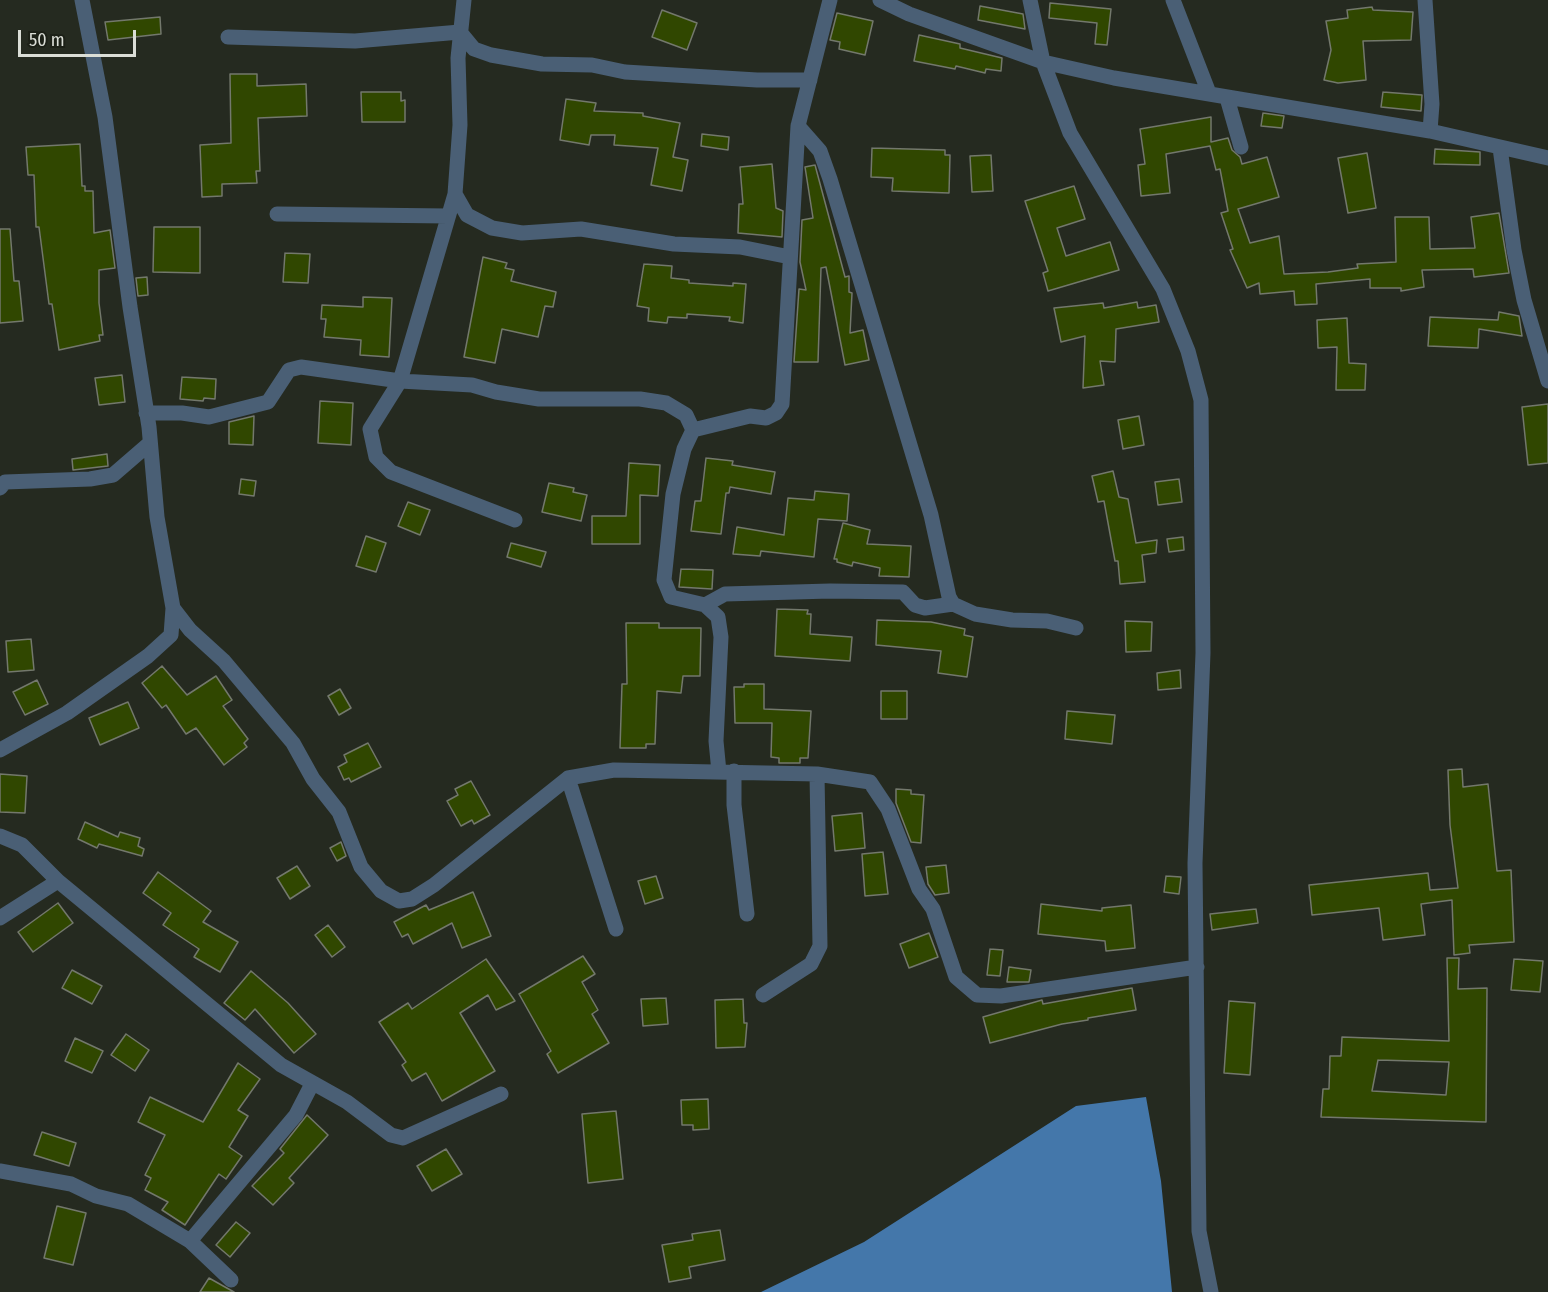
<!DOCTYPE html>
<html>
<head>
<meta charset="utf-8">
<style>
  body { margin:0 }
  #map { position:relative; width:1548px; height:1292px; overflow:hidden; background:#252a20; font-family:"Fira Sans Condensed",sans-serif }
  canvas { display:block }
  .scale { position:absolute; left:18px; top:30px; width:118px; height:27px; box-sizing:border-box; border:3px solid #dbded7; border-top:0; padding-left:8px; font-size:18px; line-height:21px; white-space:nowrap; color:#dbded7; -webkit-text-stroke:4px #1c2017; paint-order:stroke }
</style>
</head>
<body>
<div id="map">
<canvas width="1548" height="1292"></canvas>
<div class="scale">50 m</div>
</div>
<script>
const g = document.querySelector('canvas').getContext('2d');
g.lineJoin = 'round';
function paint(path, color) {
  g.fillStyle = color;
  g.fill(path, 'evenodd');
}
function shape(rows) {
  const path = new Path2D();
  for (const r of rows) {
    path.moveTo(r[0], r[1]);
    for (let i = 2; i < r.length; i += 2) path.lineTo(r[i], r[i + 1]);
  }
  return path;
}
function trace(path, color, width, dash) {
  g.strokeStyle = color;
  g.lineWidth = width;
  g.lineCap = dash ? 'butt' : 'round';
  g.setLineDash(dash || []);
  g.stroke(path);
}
const water = shape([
  [1146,1097,1161,1181,1172,1292,761,1292,864,1242,1076,1106]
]);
const building = shape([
  [1050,3,1111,9,1107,45,1095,44,1097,23,1049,18,1050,3],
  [980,6,1023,14,1025,29,978,20,980,6],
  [1372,7,1373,10,1413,12,1411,40,1363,41,1366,80,1338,83,1324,80,1331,50,1326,21,1348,18,1347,10,1372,7],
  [662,10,697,23,687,50,652,37,662,10],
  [837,13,873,21,865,55,839,49,840,42,830,40,837,13],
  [160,17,161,34,108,40,105,22,160,17],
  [919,35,960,44,960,48,1002,58,1001,71,986,69,985,73,956,66,955,69,914,61,919,35],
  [230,74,257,74,257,86,306,84,307,116,258,118,260,171,256,171,257,183,222,184,222,196,202,197,200,145,231,143,230,74],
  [361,92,401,92,401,101,405,100,405,122,362,122,361,92],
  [1383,92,1422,95,1421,111,1381,107,1383,92],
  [566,99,596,103,594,111,643,113,643,116,680,123,673,157,688,160,682,191,651,185,658,148,614,145,615,135,591,135,589,145,560,140,566,99],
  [1263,113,1284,116,1282,128,1261,126,1263,113],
  [1211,117,1211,142,1228,138,1232,150,1240,157,1242,164,1267,157,1279,197,1238,209,1250,243,1279,236,1284,274,1328,272,1358,268,1357,264,1396,262,1395,217,1429,217,1430,249,1475,248,1471,217,1499,213,1509,273,1474,277,1473,269,1422,270,1424,287,1401,291,1401,288,1370,288,1370,279,1316,284,1317,304,1295,305,1294,291,1260,294,1259,283,1247,288,1230,250,1233,249,1221,213,1228,211,1220,169,1216,170,1210,146,1166,154,1170,193,1141,196,1138,165,1145,164,1140,129,1211,117],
  [702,134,729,137,728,150,701,146,702,134],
  [80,144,82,186,85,186,85,191,93,191,94,233,110,230,115,268,99,270,99,303,103,335,99,335,100,341,59,350,52,304,49,304,39,227,36,227,34,175,28,175,26,147,80,144],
  [872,148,945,150,945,155,950,155,949,193,892,191,893,178,871,177,872,148],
  [1435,149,1480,152,1480,165,1434,164,1435,149],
  [1367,153,1376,208,1348,213,1338,158,1367,153],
  [991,155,993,191,972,192,970,156,991,155],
  [772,164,776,208,783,211,782,237,738,233,739,204,743,204,740,167,772,164],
  [815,165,845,277,849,276,849,292,852,293,850,333,863,330,869,360,845,365,826,267,821,268,818,362,794,362,799,289,806,290,800,262,802,220,813,218,805,167,815,165],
  [1074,186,1085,219,1057,228,1066,256,1110,242,1119,270,1048,291,1043,273,1048,271,1025,201,1074,186],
  [154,227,200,227,200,273,153,272,154,227],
  [0,229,10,229,14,281,19,281,23,321,0,323,0,229],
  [285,253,310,254,308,283,283,282,285,253],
  [483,257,507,263,505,268,514,270,511,281,556,292,553,307,545,306,538,337,502,329,495,363,464,357,483,257],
  [644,264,672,266,671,278,689,280,689,283,733,286,733,283,746,284,743,323,729,321,730,317,687,314,687,318,668,317,667,323,648,321,649,308,637,306,644,264],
  [147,277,148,295,138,296,136,278,147,277],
  [363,297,392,298,389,357,360,355,361,340,324,337,326,319,321,319,322,305,363,307,363,297],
  [1137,302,1138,308,1156,305,1159,322,1116,329,1115,362,1100,361,1104,385,1083,388,1085,336,1061,342,1054,308,1103,303,1104,308,1137,302],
  [1499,312,1519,316,1522,336,1479,329,1478,348,1428,346,1430,317,1498,320,1499,312],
  [1347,318,1349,363,1366,364,1365,390,1336,390,1337,347,1318,348,1317,320,1347,318],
  [122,375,125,402,99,405,95,378,122,375],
  [182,377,216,379,215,399,204,398,203,401,180,399,182,377],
  [320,401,353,403,351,445,318,443,320,401],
  [1548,404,1548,463,1528,465,1522,407,1548,404],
  [254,416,253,445,229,444,229,422,254,416],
  [1139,416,1144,445,1123,449,1118,420,1139,416],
  [107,454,108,466,73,470,72,459,107,454],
  [706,458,733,461,732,465,775,472,771,494,730,487,729,493,726,493,721,534,691,531,695,501,701,501,706,458],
  [629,463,660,465,658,496,640,495,640,544,592,544,592,516,626,516,629,463],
  [1113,471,1119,497,1128,499,1136,543,1157,540,1156,553,1142,555,1145,582,1120,584,1118,561,1115,561,1104,501,1098,502,1092,476,1113,471],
  [241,479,256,481,254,496,239,494,241,479],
  [1179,479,1182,502,1158,505,1155,482,1179,479],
  [549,483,574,488,573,492,587,495,581,521,542,512,549,483],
  [815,491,849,494,847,521,818,519,814,557,761,551,760,556,733,554,737,527,784,535,788,498,814,500,815,491],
  [408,502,430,510,420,535,398,526,408,502],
  [843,523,870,530,867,544,911,546,909,577,879,576,880,568,853,562,852,566,837,562,837,559,834,559,843,523],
  [366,536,386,543,376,572,356,566,366,536],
  [1183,537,1184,550,1169,552,1167,539,1183,537],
  [511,543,546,552,541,567,507,557,511,543],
  [681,569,713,570,712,589,679,587,681,569],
  [777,609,808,610,807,614,811,614,810,634,852,637,850,661,775,656,777,609],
  [877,620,931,622,965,629,964,635,973,637,967,677,938,673,941,651,876,645,877,620],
  [1125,621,1152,622,1151,651,1126,652,1125,621],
  [626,623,659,623,659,628,701,628,700,676,683,676,681,693,657,691,655,744,646,744,646,748,620,748,622,684,627,684,626,623],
  [31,639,34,670,8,672,6,641,31,639],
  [162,666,187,695,216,676,232,700,223,706,248,739,244,743,247,747,224,765,196,728,186,734,166,705,162,708,142,683,162,666],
  [1180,670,1181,688,1158,690,1157,673,1180,670],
  [37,680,48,704,25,715,13,692,37,680],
  [744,684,764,684,764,709,811,711,808,758,800,758,800,763,779,763,779,758,771,757,772,723,735,723,734,687,744,687,744,684],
  [340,689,351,708,339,715,328,696,340,689],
  [881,691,907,691,907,719,881,719,881,691],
  [128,702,139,728,100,745,89,718,128,702],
  [1067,711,1115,715,1112,744,1065,739,1067,711],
  [368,743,381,767,351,782,349,778,344,780,338,767,347,762,344,755,368,743],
  [1462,769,1463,787,1488,784,1497,871,1511,870,1514,942,1469,945,1470,953,1454,955,1452,900,1421,904,1425,935,1383,940,1379,908,1312,915,1309,885,1428,873,1430,890,1458,888,1450,825,1448,770,1462,769],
  [0,774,27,776,25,813,0,812,0,774],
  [471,781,490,815,474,824,472,820,461,826,447,801,458,795,455,789,471,781],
  [896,789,911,790,911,794,924,795,921,843,911,842,896,803,896,789],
  [862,813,865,848,835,851,832,816,862,813],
  [85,822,118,837,120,832,140,838,138,846,144,849,142,856,99,844,97,848,78,839,85,822],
  [341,842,346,856,337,861,330,848,341,842],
  [883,852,888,894,865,896,862,854,883,852],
  [946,865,949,893,935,895,928,884,926,867,946,865],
  [297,866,310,886,290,899,277,878,297,866],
  [158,872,211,911,203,922,238,942,220,972,194,957,199,949,163,925,171,913,143,893,158,872],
  [656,876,663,898,645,904,638,881,656,876],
  [1166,876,1181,877,1179,894,1164,892,1166,876],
  [473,892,491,936,462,948,452,923,413,944,408,934,402,937,394,922,426,905,429,910,473,892],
  [58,903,73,923,33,952,18,932,58,903],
  [1041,904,1102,911,1102,908,1131,905,1135,948,1106,951,1105,941,1038,934,1041,904],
  [1256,909,1258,923,1212,930,1210,914,1256,909],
  [328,925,345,947,332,957,315,935,328,925],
  [929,933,938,957,909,968,900,944,929,933],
  [990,949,1003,950,1000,976,987,975,990,949],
  [583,956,595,974,582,982,598,1010,592,1014,609,1043,558,1073,547,1054,551,1051,519,994,583,956],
  [1447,958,1459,958,1458,989,1487,988,1486,1122,1321,1117,1323,1089,1329,1089,1330,1056,1341,1056,1342,1037,1449,1041,1447,958],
  [1378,1060,1449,1062,1446,1095,1372,1091,1378,1060],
  [486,959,515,1001,496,1010,488,995,460,1013,495,1071,442,1101,426,1073,412,1081,402,1065,406,1062,379,1022,408,1003,412,1009,486,959],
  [1514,959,1543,961,1540,992,1511,990,1514,959],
  [1009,967,1031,970,1029,982,1007,982,1009,967],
  [72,970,102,986,92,1004,62,988,72,970],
  [251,971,288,1003,316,1034,294,1053,255,1009,245,1020,224,1003,251,971],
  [1132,988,1136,1010,1088,1018,1088,1020,1062,1024,990,1043,983,1017,1042,1000,1043,1004,1132,988],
  [666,998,668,1024,643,1026,641,999,666,998],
  [743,999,744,1023,747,1023,745,1047,716,1048,715,1000,743,999],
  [1229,1001,1255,1003,1250,1075,1224,1073,1229,1001],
  [126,1034,149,1050,135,1071,111,1055,126,1034],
  [75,1038,103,1051,92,1073,65,1061,75,1038],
  [238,1063,260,1079,238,1110,248,1116,229,1147,242,1156,226,1179,219,1174,185,1225,162,1210,168,1202,145,1190,151,1178,145,1175,165,1135,138,1122,150,1097,203,1122,238,1063],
  [708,1099,709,1129,693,1130,693,1125,682,1125,681,1100,708,1099],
  [616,1111,623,1179,588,1183,582,1114,616,1111],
  [307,1115,328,1135,289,1178,294,1183,273,1205,252,1186,284,1153,280,1149,307,1115],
  [42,1132,76,1143,69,1166,34,1155,42,1132],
  [446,1149,462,1174,432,1191,417,1166,446,1149],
  [57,1206,86,1213,73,1265,44,1258,57,1206],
  [236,1222,250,1233,230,1257,216,1245,236,1222],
  [720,1230,725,1260,689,1267,691,1278,669,1282,662,1245,693,1240,692,1234,720,1230],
  [209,1278,225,1287,234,1292,200,1292,209,1278]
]);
const minor = shape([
  [464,0,458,58,460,125,455,194,400,381,370,429,376,457,391,472,515,520],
  [880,0,909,14,1043,62,1114,78,1430,131,1548,158],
  [1030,0,1043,62,1070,133,1163,289,1188,351,1201,400,1203,653,1195,863,1199,1231,1211,1292],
  [1173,0,1209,93],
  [1425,0,1432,104,1430,131],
  [228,37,355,41,460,32,474,49,491,55,542,64,592,65,625,72,757,80,810,80],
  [1227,98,1241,147],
  [798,126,820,151,830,179,931,515,949,597,953,604,975,614,1012,620,1047,621,1076,628],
  [1500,148,1514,250,1524,300,1548,381],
  [455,194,467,215,492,228,522,233,581,229,674,244,740,247,790,257],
  [277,214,448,216],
  [146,413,182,413,209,417,268,402,289,370,301,367,400,381,472,385,496,392,539,399,640,399,666,403,686,415,693,430],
  [0,488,5,482,90,479,113,475,150,443],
  [705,605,725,594,830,591,903,592,915,605,925,608,953,604],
  [173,608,190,630,224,661,293,743,313,779,339,812,361,867,381,891,399,901,412,899,434,885,568,778,614,770,817,774,820,946,811,964,763,995],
  [0,750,67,713,148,656,171,635,173,608,157,517,149,427,130,307,105,117,82,0],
  [734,771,734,805,747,914],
  [719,772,716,741,721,637,718,617,705,605,671,597,664,580,673,494,684,449,693,430,750,416,766,418,776,413,782,404,798,126,830,0],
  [817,774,870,782,888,809,919,889,933,909,956,977,977,995,1001,996,1197,967],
  [568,778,616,929],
  [0,836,22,845,58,881,281,1065,347,1102,391,1135,403,1138,501,1094],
  [0,918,58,881],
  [0,1171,71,1184,96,1196,128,1204,190,1241,231,1280],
  [190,1241,296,1115,312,1084]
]);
paint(water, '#47a');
paint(building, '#304700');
trace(building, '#73786c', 1.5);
trace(minor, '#4a5f75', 15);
</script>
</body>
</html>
